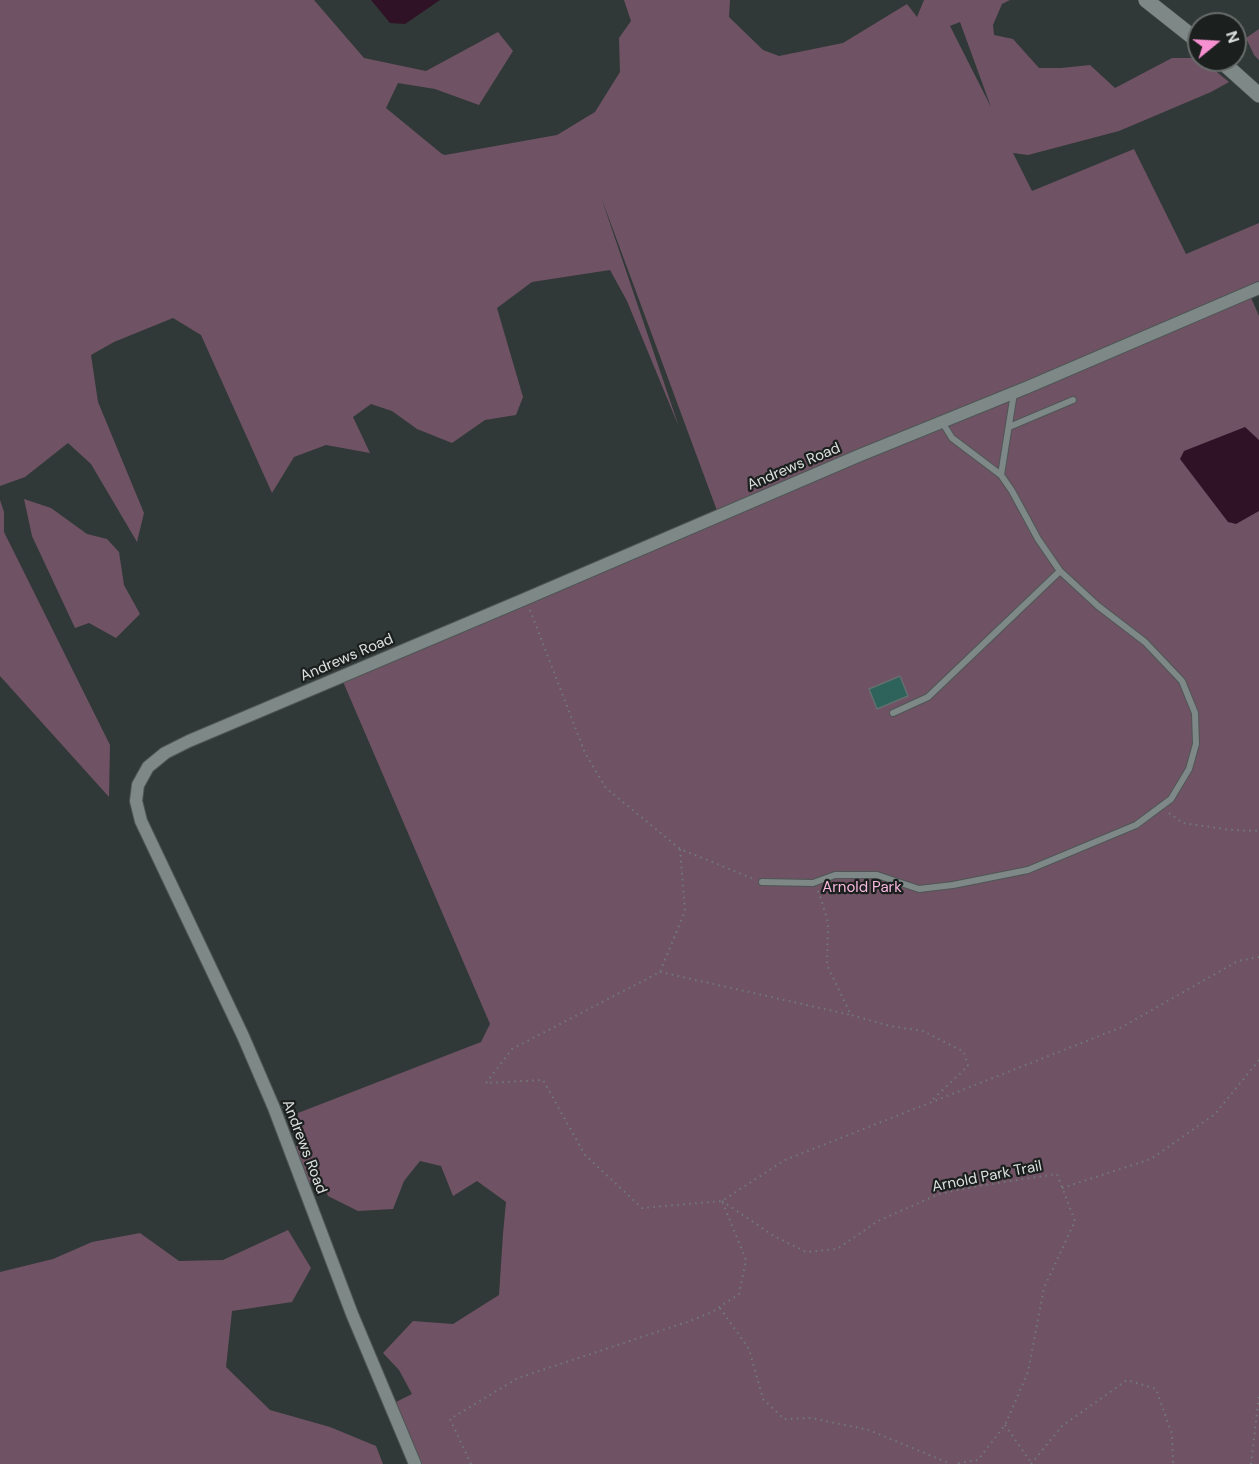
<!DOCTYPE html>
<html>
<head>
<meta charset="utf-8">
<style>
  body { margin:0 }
  #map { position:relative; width:1259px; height:1464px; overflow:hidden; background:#303937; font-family:"DM Sans",sans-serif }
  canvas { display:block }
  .north { position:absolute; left:1187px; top:12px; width:60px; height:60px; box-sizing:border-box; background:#1b1f1e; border:2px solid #686c6b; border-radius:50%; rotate:72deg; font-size:16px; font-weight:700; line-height:24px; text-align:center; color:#dbe0df }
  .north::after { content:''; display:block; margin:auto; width:21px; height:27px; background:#f690d0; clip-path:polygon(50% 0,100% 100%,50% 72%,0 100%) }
</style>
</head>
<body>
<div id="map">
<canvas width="1259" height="1464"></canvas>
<div class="north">N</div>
</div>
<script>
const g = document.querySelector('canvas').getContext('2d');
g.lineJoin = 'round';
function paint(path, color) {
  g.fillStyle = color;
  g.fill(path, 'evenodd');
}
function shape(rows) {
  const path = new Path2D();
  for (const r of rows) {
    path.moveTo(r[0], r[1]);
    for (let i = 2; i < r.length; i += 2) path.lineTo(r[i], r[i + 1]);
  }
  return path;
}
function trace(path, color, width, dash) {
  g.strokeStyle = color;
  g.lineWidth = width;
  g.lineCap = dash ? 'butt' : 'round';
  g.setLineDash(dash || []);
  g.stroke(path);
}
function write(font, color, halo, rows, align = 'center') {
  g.font = font + ' "DM Sans",sans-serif';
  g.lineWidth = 4.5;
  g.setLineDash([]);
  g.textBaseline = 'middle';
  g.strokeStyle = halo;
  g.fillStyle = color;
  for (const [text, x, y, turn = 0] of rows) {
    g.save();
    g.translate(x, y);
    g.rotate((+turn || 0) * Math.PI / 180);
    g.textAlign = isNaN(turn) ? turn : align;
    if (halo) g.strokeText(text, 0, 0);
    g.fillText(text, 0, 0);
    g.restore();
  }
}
const green = shape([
  [0,0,314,0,364,58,426,71,498,32,513,51,479,105,435,89,398,83,386,108,442,154,445,155,557,135,595,112,620,72,619,38,631,21,624,0,730,0,729,17,763,50,779,56,843,43,907,4,917,17,924,0,1010,0,1002,4,993,25,994,35,1013,39,1039,68,1061,68,1090,65,1115,88,1172,58,1199,58,1199,60,1202,60,1229,82,1211,92,1119,131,1028,155,1013,153,1032,191,1134,149,1186,254,1259,223,1259,288,1249,293,1259,316,1259,1464,415,1464,390,1405,412,1394,399,1370,383,1353,413,1321,453,1324,499,1295,503,1234,506,1202,477,1181,453,1196,441,1166,420,1161,404,1181,393,1209,358,1211,328,1196,321,1179,304,1186,286,1151,306,1142,298,1123,298,1113,481,1042,490,1024,341,677,719,516,601,197,679,427,627,301,610,270,532,282,497,308,523,397,516,415,485,420,452,443,417,429,392,411,371,404,353,417,370,453,326,445,294,457,272,493,201,335,173,318,114,342,91,355,98,402,144,513,137,542,91,464,68,443,25,477,0,486],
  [960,22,991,107,950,26],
  [1259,29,1259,60,1254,55,1246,38],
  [24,499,51,508,87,534,107,539,119,552,124,585,140,614,116,638,89,623,75,628,32,536],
  [0,500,4,512,4,532,110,745,109,797,0,676],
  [288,1230,311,1268,292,1302,232,1311,226,1367,270,1410,330,1427,376,1446,383,1464,0,1464,0,1272,53,1259,92,1242,140,1233,179,1261,223,1260]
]);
const water = shape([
  [371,0,440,0,405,24,390,23],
  [1245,427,1259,440,1259,511,1236,524,1228,522,1180,459,1184,451]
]);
const building = shape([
  [900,676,908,696,877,709,869,689,900,676]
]);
const path = shape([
  [530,610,585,753,606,788,680,849,754,879],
  [1169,813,1183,823,1231,830,1259,831],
  [680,849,685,911,660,972,512,1049,486,1083,543,1080,585,1155,642,1208,722,1201,785,1160,1122,1027,1238,961,1259,957],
  [818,891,820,896,828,922,827,965,851,1015,890,1026,923,1031,964,1052,968,1066,930,1102],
  [660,972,851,1015],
  [1062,1188,1151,1159,1215,1114,1259,1060],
  [722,1201,774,1236,806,1252,837,1249,878,1221,939,1194,978,1186,1057,1174,1075,1221,1044,1288,1028,1372,1005,1425,978,1460,954,1464],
  [720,1308,749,1349,763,1399,784,1419,811,1418,869,1430,951,1464],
  [1005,1425,1032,1464],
  [471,1464,450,1419,518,1378,690,1321,712,1312,739,1294,746,1260,722,1201],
  [1031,1464,1062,1426,1127,1380,1156,1389,1172,1434,1173,1464],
  [1251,1464,1259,1396]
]);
const lane = shape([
  [1009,427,1073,400],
  [1001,475,1014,393],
  [893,713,928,697,1060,571],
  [762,882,813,883,835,875,877,875,919,889,953,885,1028,870,1136,825,1171,799,1189,769,1196,744,1195,713,1182,681,1145,642,1098,606,1060,571,1038,539,1012,491,1001,475,952,438,942,422]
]);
const street = shape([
  [415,1464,352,1314,274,1108,243,1036,141,821,136,801,138,785,148,767,165,753,189,741,525,599,858,456,1028,387,1259,288]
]);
const secondary = shape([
  [1146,0,1199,42],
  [1220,60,1259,95]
]);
const streetNames = [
  ["Andrews Road",794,467,-23],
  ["Andrews Road",347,658,-23],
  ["Andrews Road",304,1147,69],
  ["Arnold Park Trail",987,1177,-11]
];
const parkNames = [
  ["Arnold Park",862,888]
];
paint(green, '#6f5364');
paint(water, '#301226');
paint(building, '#2e635c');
trace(building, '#656f6d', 1.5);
trace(lane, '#4f5655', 8);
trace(street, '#4f5655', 14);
trace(secondary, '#4f5655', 16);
trace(path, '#727977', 2, [1.5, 4.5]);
trace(lane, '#7e8886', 6);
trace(street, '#7e8886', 12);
trace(secondary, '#7e8886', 15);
write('15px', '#dbe0df', '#1b1f1e', streetNames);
write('15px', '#fabae0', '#1b1f1e', parkNames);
</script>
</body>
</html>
